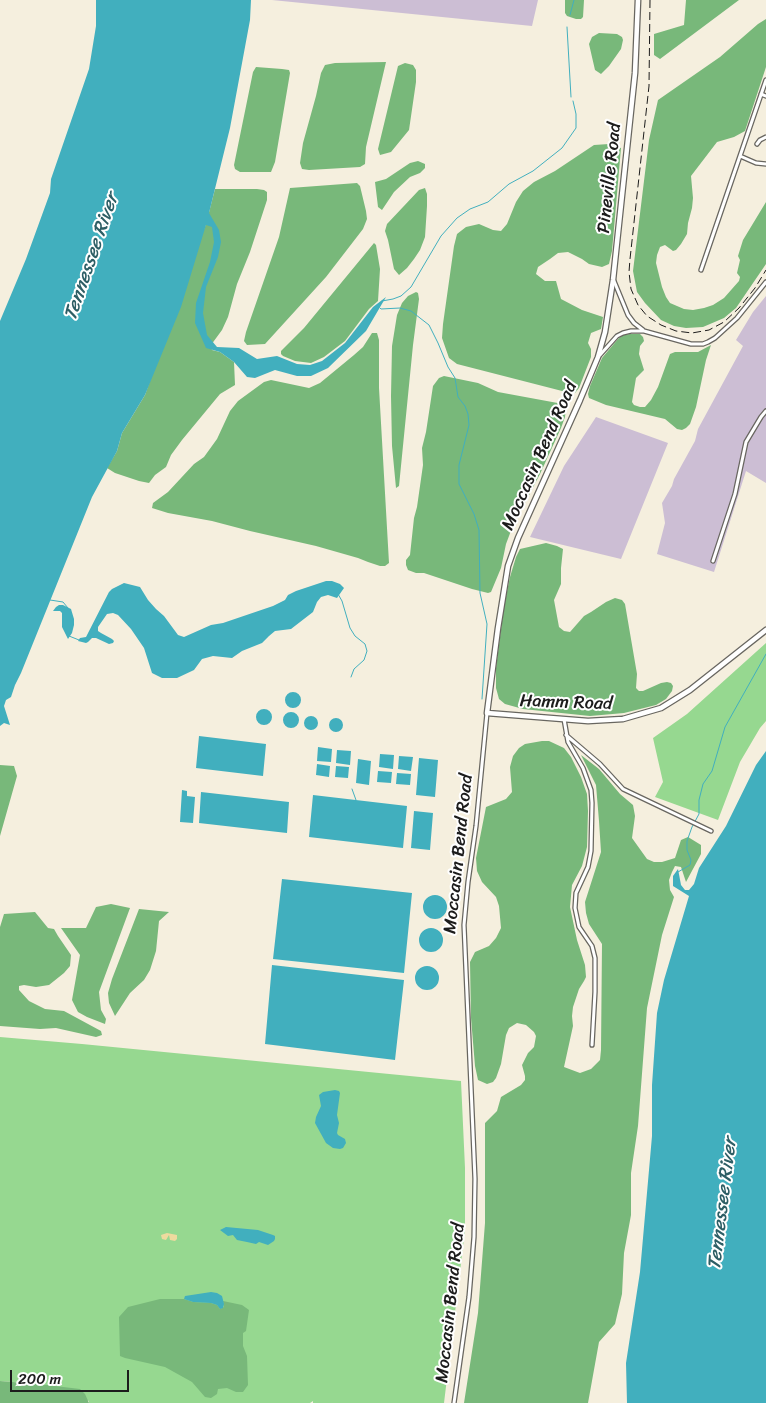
<!DOCTYPE html>
<html>
<head>
<meta charset="utf-8">
<style>
  body { margin:0 }
  #map { position:relative; width:766px; height:1403px; overflow:hidden; background:#f5efde; font-family:Sriracha,sans-serif }
  canvas { display:block }
  .scale { position:absolute; left:10px; top:1370px; width:119px; height:22px; box-sizing:border-box; border:2px solid #1c1c1c; border-top:0; padding-left:6px; font-size:15px; line-height:18px; white-space:nowrap; color:#1c1c1c; -webkit-text-stroke:4px #fff; paint-order:stroke }
</style>
</head>
<body>
<div id="map">
<canvas width="766" height="1403"></canvas>
<div class="scale">200 m</div>
</div>
<script>
const g = document.querySelector('canvas').getContext('2d');
g.lineJoin = 'round';
function paint(path, color) {
  g.fillStyle = color;
  g.fill(path, 'evenodd');
}
function shape(rows) {
  const path = new Path2D();
  for (const r of rows) {
    if (r.length === 3) {
      path.moveTo(r[0] + r[2], r[1]);
      path.arc(r[0], r[1], r[2], 0, 2 * Math.PI);
      continue;
    }
    path.moveTo(r[0], r[1]);
    for (let i = 2; i < r.length; i += 2) path.lineTo(r[i], r[i + 1]);
  }
  return path;
}
function trace(path, color, width, dash) {
  g.strokeStyle = color;
  g.lineWidth = width;
  g.lineCap = dash ? 'butt' : 'round';
  g.setLineDash(dash || []);
  g.stroke(path);
}
function write(font, color, halo, rows, align = 'center') {
  g.font = font + ' Sriracha,sans-serif';
  g.lineWidth = 4;
  g.setLineDash([]);
  g.textBaseline = 'middle';
  g.strokeStyle = halo;
  g.fillStyle = color;
  for (const [text, x, y, turn = 0] of rows) {
    g.save();
    g.translate(x, y);
    g.rotate((+turn || 0) * Math.PI / 180);
    g.textAlign = isNaN(turn) ? turn : align;
    if (halo) g.strokeText(text, 0, 0);
    g.fillText(text, 0, 0);
    g.restore();
  }
}
const industrial = shape([
  [272,0,538,0,532,26],
  [766,296,766,483,746,471,714,572,657,554,665,523,662,503,672,486,674,479,695,441,698,429,743,346,736,340,753,312],
  [596,417,668,443,621,559,530,537,564,466]
]);
const green = shape([
  [766,643,766,721,760,728,740,762,718,820,655,797,663,782,653,738,687,714],
  [0,1037,82,1044,461,1081,465,1168,465,1230,444,1403,313,1403,313,1401,310,1403,89,1403,89,1401,38,1384,0,1381]
]);
const forest = shape([
  [565,0,584,0,583,17,581,19,576,19,567,16,565,13],
  [686,0,739,0,660,59,654,55,654,34,684,25],
  [766,19,766,67,745,131,734,137,717,142,691,176,693,198,692,208,688,223,687,234,681,244,676,250,673,251,665,245,660,247,657,255,656,263,662,287,666,297,670,303,684,309,693,310,704,308,713,305,724,298,739,281,740,277,737,273,740,260,738,256,743,240,766,202,766,264,736,308,724,318,703,327,686,328,674,326,661,320,645,303,637,292,633,271,649,140,658,100,720,57,758,24],
  [599,33,617,34,622,37,623,40,621,49,609,66,601,74,595,70,589,44,592,37],
  [386,62,366,147,365,164,360,167,309,170,302,169,300,163,303,143,316,96,321,73,325,65,335,63],
  [405,63,413,65,416,70,416,82,409,130,391,152,380,155,378,149,398,66],
  [256,67,282,69,289,70,290,73,275,162,271,172,240,172,235,169,234,165,253,72],
  [609,144,621,148,612,251,609,264,602,267,589,264,582,259,568,252,558,253,550,259,538,267,536,274,545,281,556,281,561,299,582,310,603,317,601,329,591,333,588,343,591,349,591,357,579,388,575,393,566,392,457,364,449,358,442,338,443,324,454,246,457,234,466,227,479,224,493,230,501,231,507,224,516,202,523,191,534,182,555,171,594,145],
  [418,161,425,164,425,168,420,173,410,177,394,192,382,210,378,207,375,182,386,179,410,163],
  [357,183,360,186,366,211,367,219,363,229,326,277,265,344,247,345,244,341,246,332,279,237,290,188],
  [425,188,427,194,427,206,425,237,420,250,414,259,407,268,399,275,394,269,388,240,385,231,387,224,419,190],
  [215,189,257,189,264,190,267,192,267,200,250,252,237,284,228,317,222,330,211,345,212,350,220,352,234,362,235,385,220,394,182,440,171,455,166,467,155,475,149,483,139,481,115,473,107,468,117,451,122,433,145,395,206,224],
  [374,243,376,245,380,269,378,301,369,309,345,341,324,357,311,363,295,361,283,356,281,354,281,351,304,328],
  [416,292,418,293,419,299,413,345,399,486,396,488,392,446,391,396,392,346,397,315,402,303,408,296],
  [372,333,377,333,379,340,379,388,389,563,385,566,380,566,368,562,358,558,316,546,250,531,212,521,168,513,152,508,153,503,168,492,194,464,204,457,217,439,230,411,238,401,264,382,271,380,309,388,320,383,354,355,363,347],
  [630,334,640,334,643,337,644,341,640,346,639,354,644,370,636,378,632,402,634,405,640,407,645,407,651,400,658,387,670,354,675,352,698,352,711,345,706,360,696,407,690,424,686,428,682,430,677,429,665,419,606,405,589,398,588,394,590,386,602,358,618,339,623,335],
  [444,376,478,383,498,392,563,404,566,407,565,417,561,428,540,474,512,528,506,544,501,568,491,592,488,593,472,589,424,573,416,573,408,570,406,565,406,560,410,555,414,518,417,507,423,465,422,448,426,432,433,386,439,378],
  [546,543,557,546,563,549,561,568,561,584,554,600,559,627,564,631,570,632,584,616,591,612,606,602,615,598,622,600,625,604,637,674,636,688,639,691,643,691,661,683,667,682,671,683,673,686,672,691,666,699,656,705,624,713,590,716,523,709,505,704,499,699,496,688,496,668,504,606,510,577,516,557,520,549],
  [542,741,549,741,564,748,571,757,581,777,587,794,588,811,587,847,582,866,572,885,570,907,577,940,585,965,586,977,584,981,579,989,573,1007,572,1016,573,1026,564,1067,580,1073,591,1069,600,1060,601,1050,602,944,589,924,586,913,585,902,601,852,599,821,596,785,581,755,599,769,620,794,633,805,635,816,632,838,647,859,654,862,662,862,675,858,681,840,688,837,701,845,701,854,686,882,681,867,675,866,672,872,669,880,670,890,674,897,662,935,647,1008,638,1126,631,1173,631,1215,624,1253,622,1294,615,1324,599,1342,588,1403,464,1403,478,1313,485,1223,485,1123,497,1111,501,1097,521,1085,525,1080,525,1076,522,1065,528,1053,534,1047,536,1036,534,1032,526,1025,517,1023,509,1028,506,1035,501,1064,496,1078,493,1082,487,1084,478,1080,475,1066,471,1018,470,962,475,952,489,946,496,938,501,928,499,906,496,897,482,882,477,871,476,858,486,807,506,799,512,792,510,767,513,756,519,748,525,744],
  [0,765,14,766,17,776,0,836],
  [111,904,130,908,99,992,101,1010,106,1019,105,1024,87,1017,78,1012,72,1000,80,955,61,928,86,928,96,907],
  [139,909,169,912,159,921,156,951,150,970,144,980,130,993,115,1016,109,1003,108,993,112,979],
  [35,912,48,928,54,929,58,936,71,955,70,966,64,973,49,985,36,987,24,985,19,986,19,990,29,1001,45,1009,64,1011,101,1031,102,1035,96,1037,56,1028,40,1029,0,1026,0,927,4,914],
  [160,1299,184,1299,193,1302,211,1303,217,1305,220,1309,224,1307,223,1301,242,1305,249,1310,246,1331,243,1333,243,1346,247,1356,248,1385,243,1392,236,1392,227,1388,218,1389,217,1394,211,1398,205,1397,192,1382,165,1367,125,1358,120,1356,119,1317,128,1307],
  [0,1381,38,1384,80,1389,85,1394,89,1403,0,1403]
]);
const sand = shape([
  [167,1233,177,1235,177,1239,175,1241,170,1240,169,1235,166,1240,162,1239,161,1235]
]);
const water = shape([
  [96,0,251,0,250,20,230,128,209,213,219,230,221,242,218,257,206,287,203,313,207,335,217,347,239,348,257,359,277,356,297,364,310,365,322,361,345,343,373,307,386,297,366,331,328,368,311,376,297,376,275,370,255,378,247,377,234,362,220,352,206,348,195,323,196,303,210,262,214,242,212,227,206,225,181,307,145,395,122,433,117,451,92,497,21,673,15,685,11,697,6,700,4,706,10,725,4,723,0,726,0,321,26,259,50,193,51,179,89,69,96,26],
  [326,581,332,581,340,584,344,588,337,598,328,595,321,597,317,602,313,612,291,629,275,631,269,636,262,643,242,651,232,658,213,656,202,659,194,670,177,678,162,678,152,673,144,648,131,629,118,615,113,613,107,614,98,627,98,631,101,633,112,639,114,641,113,643,109,644,96,638,92,638,88,642,86,643,78,641,80,638,86,637,109,592,112,589,124,583,140,587,148,600,156,609,164,616,178,635,184,637,211,625,223,623,273,606,285,600,288,595,296,591],
  [59,605,63,605,71,609,74,619,74,625,72,633,68,639,62,627,62,613,60,611,53,611,56,607],
  [293,700,8],
  [264,717,8],
  [291,720,8],
  [311,723,7],
  [336,725,7],
  [199,736,266,744,263,776,196,768],
  [318,747,332,749,331,762,317,761],
  [337,750,351,751,350,765,336,763],
  [766,751,766,1403,627,1403,626,1363,640,1272,652,1136,652,1085,657,1013,664,980,689,896,673,886,673,876,678,869,681,885,685,890,689,890,694,884,699,868,726,826,756,765],
  [380,754,394,755,393,769,379,767],
  [399,756,413,757,411,771,398,769],
  [419,758,438,760,435,797,416,795],
  [358,759,371,761,369,785,356,783],
  [317,764,330,766,329,777,316,775],
  [336,766,349,767,348,778,335,777],
  [378,771,392,772,391,783,377,782],
  [397,773,411,774,410,785,396,784],
  [182,790,187,791,187,796,195,797,193,823,180,822],
  [201,792,289,802,287,833,199,823],
  [313,795,407,806,403,848,309,837],
  [414,811,433,813,430,850,411,848],
  [282,879,412,893,404,973,273,959],
  [435,907,12],
  [431,940,12],
  [272,965,404,980,395,1060,265,1044],
  [427,978,12],
  [335,1090,339,1091,340,1093,337,1115,339,1123,337,1133,338,1135,345,1139,346,1143,343,1148,340,1149,333,1148,326,1143,315,1123,316,1117,321,1106,319,1095,323,1092],
  [226,1227,258,1230,273,1235,275,1236,275,1239,274,1241,268,1245,259,1242,256,1244,247,1242,237,1240,233,1235,228,1236,220,1230],
  [211,1292,217,1293,222,1296,224,1304,223,1308,220,1309,217,1305,211,1303,193,1302,184,1299,185,1296]
]);
const stream = shape([
  [570,15,574,0],
  [567,27,571,97],
  [382,301,393,299,401,296,411,287,441,236,457,218,470,209,488,202,509,184,533,171,562,148,576,128,576,114,573,101],
  [380,308,381,309,400,308,411,311,429,325,438,343,448,367,455,378,458,397,465,406,468,414,469,425,459,465,459,484,474,514,479,530,480,593,487,624,482,699],
  [338,594,342,601,350,628,355,636,365,644,367,651,364,660,354,669,351,677],
  [50,600,63,602,68,608],
  [69,636,79,640],
  [352,789,356,800],
  [678,872,690,865,691,860,687,850,687,841,692,827,699,814,699,800,703,784,712,771,725,727,766,654]
]);
const minor = shape([
  [761,94,766,96],
  [757,144,760,140,766,137],
  [740,156,756,163,766,164],
  [701,270,766,80],
  [614,281,628,315,634,323,643,330],
  [600,355,617,336,623,333,631,331,644,331,691,344,703,344,708,342,715,338,737,318,766,282],
  [713,561,735,494,746,442,761,417,766,411],
  [564,719,568,742,583,768,591,790,592,803,591,851,588,867,576,893,575,908,579,927,592,946,595,958,595,992,592,1045],
  [566,735,600,764,623,789,711,831],
  [454,1403,469,1297,474,1237,475,1179,464,925,468,882,476,826,487,713]
]);
const secondary = shape([
  [638,0,635,73,613,280,605,332,598,357,580,400,518,538,508,566,498,628,487,713,588,721,623,719,661,708,690,690,766,630]
]);
const rail = shape([
  [650,0,649,86,630,259,629,272,631,289,638,305,647,316,661,325,676,331,692,333,709,330,724,322,739,308,755,288,766,270]
]);
const streetNames = [
  ["Pineville Road",610,178,-84],
  ["Moccasin Bend Road",540,456,-66],
  ["Hamm Road",566,703,2],
  ["Moccasin Bend Road",459,854,-84],
  ["Moccasin Bend Road",451,1303,-84]
];
const waterNames = [
  ["Tennessee River",92,257,-71],
  ["Tennessee River",723,1204,-83]
];
paint(industrial, '#ccbed4');
paint(green, '#96d890');
paint(forest, '#78b87a');
paint(sand, '#eeda9e');
paint(water, '#41afbe');
trace(stream, '#41afbe', 1);
trace(minor, '#686660', 5.5);
trace(secondary, '#686660', 7);
trace(minor, '#fff', 3);
trace(secondary, '#fff', 4.5);
trace(rail, '#1c1c1c', 1, [8, 4]);
write('18px', '#1c1c1c', '#fff', streetNames);
write('italic 19px', '#2d5e65', '#fff', waterNames);
</script>
</body>
</html>
